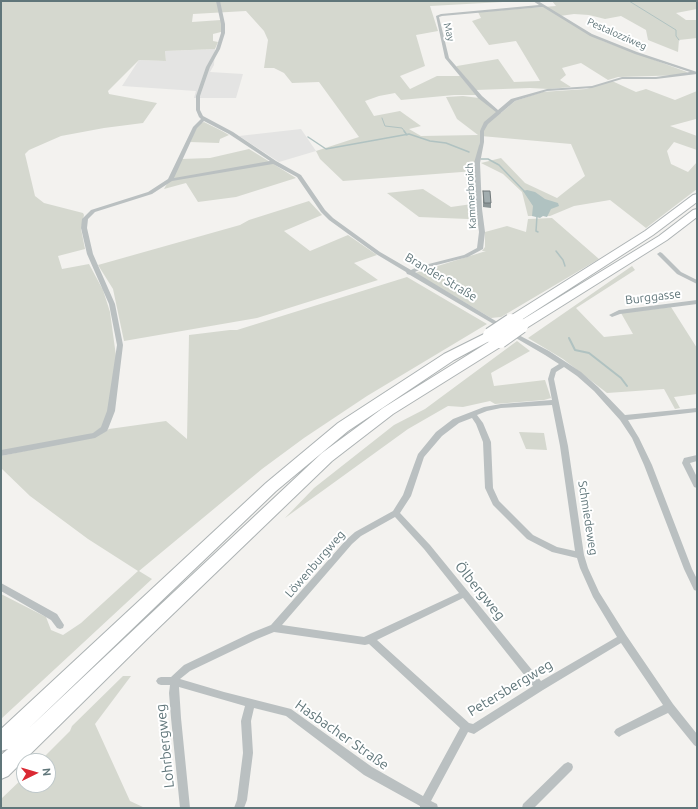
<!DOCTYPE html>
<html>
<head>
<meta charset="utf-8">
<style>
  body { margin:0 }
  #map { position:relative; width:698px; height:809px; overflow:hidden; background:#f3f2ef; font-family:Ubuntu,sans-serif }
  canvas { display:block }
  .frame { position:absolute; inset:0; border:2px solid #60767a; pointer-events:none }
  .north { position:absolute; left:16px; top:753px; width:40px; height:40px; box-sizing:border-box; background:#fff; border:1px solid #bfc8ca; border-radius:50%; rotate:85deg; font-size:11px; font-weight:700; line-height:16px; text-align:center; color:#60767a }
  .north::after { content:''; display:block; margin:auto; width:14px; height:18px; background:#da2933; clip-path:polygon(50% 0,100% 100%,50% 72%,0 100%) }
</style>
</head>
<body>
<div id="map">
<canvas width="698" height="809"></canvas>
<div class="frame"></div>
<div class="north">N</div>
</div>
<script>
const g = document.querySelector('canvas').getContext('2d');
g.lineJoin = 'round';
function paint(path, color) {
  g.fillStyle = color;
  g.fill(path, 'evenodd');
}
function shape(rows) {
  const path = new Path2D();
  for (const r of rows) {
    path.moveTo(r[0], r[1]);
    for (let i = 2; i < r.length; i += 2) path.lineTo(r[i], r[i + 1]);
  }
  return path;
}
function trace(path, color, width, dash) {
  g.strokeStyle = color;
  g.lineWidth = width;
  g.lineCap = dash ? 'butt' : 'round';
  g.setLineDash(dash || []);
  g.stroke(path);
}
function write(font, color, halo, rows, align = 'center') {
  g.font = font + ' Ubuntu,sans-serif';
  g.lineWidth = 4;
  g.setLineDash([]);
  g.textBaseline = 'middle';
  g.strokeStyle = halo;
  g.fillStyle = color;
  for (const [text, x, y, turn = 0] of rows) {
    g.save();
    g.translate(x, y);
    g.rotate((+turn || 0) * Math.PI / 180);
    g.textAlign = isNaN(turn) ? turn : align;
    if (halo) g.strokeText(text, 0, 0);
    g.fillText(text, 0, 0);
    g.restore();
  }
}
const built = shape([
  [215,49,214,65,210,72,243,74,236,98,194,98,196,91,122,86,139,60,166,61,165,51],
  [301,129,316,151,279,162,239,136]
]);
const green = shape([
  [1,1,521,1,430,6,438,31,416,35,425,66,400,76,410,89,437,76,460,76,476,95,454,95,401,100,395,93,379,96,365,101,374,116,400,111,421,126,409,129,421,136,478,135,457,119,446,97,463,96,479,98,501,113,515,101,542,92,586,89,612,81,636,92,646,89,675,100,697,91,696,119,670,126,697,136,697,150,674,142,667,151,671,164,688,172,697,162,697,189,646,228,610,200,574,206,550,216,528,216,522,192,503,174,481,163,501,158,525,183,557,198,585,176,571,144,481,136,475,171,343,181,320,159,316,151,359,137,319,82,292,83,284,73,274,68,264,68,268,40,264,31,246,11,193,14,192,22,221,20,221,32,213,34,213,41,218,42,215,49,165,51,166,61,139,60,108,91,109,94,157,103,143,123,104,128,61,136,29,150,25,154,35,196,44,203,83,213,84,215,81,229,85,249,58,256,62,269,89,264,103,290,110,312,116,356,109,409,103,426,94,433,80,437,1,451],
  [552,1,697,1,697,9,676,13,686,20,697,20,697,38,679,40,678,52,648,40,646,30,621,16,605,19,589,15,574,14,560,16,603,41,687,72,686,75,618,77,608,80,581,63,562,68,566,75,560,80,571,87,549,89,530,88,476,90,456,67,457,66,498,59,514,82,540,81,516,41,489,45,472,21,481,18,478,12,556,6],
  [204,122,222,131,229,135,220,139,219,143,190,142,198,124],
  [249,149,296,178,236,197,198,202,186,183,164,189,181,159,210,158],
  [423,189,451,207,472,204,477,217,468,219,419,217,387,193],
  [309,201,322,215,284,231,310,251,348,235,377,255,354,263,378,280,257,318,124,341,113,289,98,265,240,225,249,220],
  [552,218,599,259,501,317,491,318,415,273,486,251,482,251,485,247,485,232,507,226,526,232,528,219],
  [632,266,635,270,576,308,604,337,633,334,621,313,671,307,697,348,697,394,674,397,680,408,675,409,664,389,607,393,563,359,528,338],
  [407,277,487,324,367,396,304,438,262,469,139,571,152,579,1,719,1,594,46,617,51,630,63,635,81,623,138,571,88,539,30,496,1,468,1,456,99,435,109,429,166,421,187,439,189,335,230,330,237,330],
  [517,341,530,351,491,373,494,386,545,380,551,398,544,400,495,404,490,401,463,407,448,406,408,429,285,518,314,488,394,425,425,409],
  [519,432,544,433,547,450,526,449],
  [123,676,131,676,95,724,130,801,145,808,1,808,1,799,24,777,24,785,48,785,48,761,40,761,70,731,72,726]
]);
const water = shape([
  [527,190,535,192,545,199,558,203,559,206,551,209,547,217,543,216,540,218,532,216,533,206,523,191]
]);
const streamFar2 = shape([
  [629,1,676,30,676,36,679,40],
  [382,118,385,126,402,128,405,132]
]);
const streamFar1 = shape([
  [404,131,407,135],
  [308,137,326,149,409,134,430,141,446,143,469,152],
  [481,159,488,159,499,165,525,192],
  [537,216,536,231,538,232],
  [556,251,563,260,565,266]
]);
const stream = shape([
  [569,338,575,350,589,353,621,378,627,386]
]);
const street = shape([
  [216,1,220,1,225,24,225,33,220,49,210,67,200,96,200,110,203,116,233,132,276,161,301,175,325,210,333,218,380,252,411,270,417,267,464,255,477,248,479,232,476,209,474,163,480,142,480,131,484,122,496,112,478,98,445,58,436,16,441,14,539,5,533,1,538,1,592,34,637,52,697,72,697,74,656,79,622,79,592,88,547,91,515,101,488,124,484,131,484,142,480,163,482,209,485,232,483,249,468,257,421,269,415,272,504,326,505,327,502,329,410,275,407,274,406,272,376,254,329,220,321,212,297,177,273,164,172,181,152,194,95,212,88,219,87,228,93,254,115,304,123,345,115,411,108,429,107,431,95,438,1,456,1,450,93,433,101,427,107,411,117,345,109,304,87,254,81,228,82,219,91,210,148,192,168,179,193,127,201,119,199,117,196,110,196,96,206,67,216,49,221,33,221,24,216,1],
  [543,7,590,36,635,54,690,72,656,77,622,77,592,86,547,89,511,99,498,110,482,96,449,58,439,17,442,16,543,7],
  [204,121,229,134,270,161,174,178,197,128,204,121],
  [660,252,662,253,681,272,697,280,697,284,677,274,657,254,660,252],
  [697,300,697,304,620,314,612,317,609,315,619,310,697,300],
  [511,331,549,351,581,372,598,387,625,415,697,408,697,412,628,420,639,438,652,465,692,569,697,579,697,591,694,590,684,569,644,465,632,438,620,420,594,391,577,376,564,367,556,372,554,379,568,446,584,555,588,568,599,592,626,635,673,704,697,734,697,747,694,745,668,713,622,735,619,737,616,735,614,732,616,729,663,705,621,643,543,690,477,732,474,734,468,732,431,801,437,804,438,808,420,808,420,806,364,775,286,716,254,708,251,721,253,753,247,800,244,808,234,808,237,800,243,753,241,721,245,706,179,687,181,718,190,808,180,808,171,718,169,693,170,685,161,685,158,684,156,681,158,678,161,677,171,677,184,665,251,633,271,625,346,540,355,532,393,511,403,495,418,454,436,432,453,419,484,407,501,404,552,400,548,379,551,369,559,364,545,355,509,334,508,333,511,331],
  [552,405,560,446,575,551,557,547,533,535,499,501,493,488,491,442,483,423,477,415,487,411,501,408,552,405],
  [472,418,476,424,483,442,485,488,493,505,527,539,552,552,577,558,580,568,593,597,617,637,541,681,430,545,400,513,411,496,424,457,442,436,459,423,472,418],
  [395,517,424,549,459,593,364,637,282,625,352,544,361,536,395,517],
  [463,598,533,686,473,724,469,723,377,640,463,598],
  [274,632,365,645,369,644,460,728,423,796,372,767,291,709,224,692,180,679,190,671,257,639,274,632],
  [697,455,697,461,690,463,697,477,697,488,694,487,682,463,684,458,697,455],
  [1,583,57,614,64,625,63,628,60,629,57,628,51,620,1,591,1,583],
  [568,762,572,764,573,767,572,770,534,808,522,808,523,804,564,764,568,762]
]);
const highway = shape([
  [697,194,697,202,653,235,515,324,507,324,505,321,507,318,645,231,693,195,697,194],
  [697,209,697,217,667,240,525,329,517,329,515,326,517,323,659,236,693,210,697,209],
  [490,331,495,332,496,335,495,338,454,360,348,431,276,491,28,729,322,453,383,408,495,338,500,337,505,338,506,341,505,344,393,414,332,461,148,638,8,776,1,779,1,755,8,749,1,751,1,729,266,483,338,423,444,354,490,331]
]);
const highwayBridge = shape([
  [490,335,511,321],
  [500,341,521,326]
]);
const wall = shape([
  [483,191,491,203,491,208,483,207]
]);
const building = shape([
  [483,191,490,191,491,203,484,203,483,191]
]);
const farStreetnames = [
  ["May",449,32,75],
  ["Pestalozziweg",617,34,24],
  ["Kammerbroich",471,196,-93]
];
const streetNames = [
  ["Brander Straße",441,277,31],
  ["Burggasse",653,297,-7],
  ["Schmiedeweg",588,518,81],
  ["Löwenburgweg",315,564,-49]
];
const nearStreetnames = [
  ["Ölbergweg",480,591,51],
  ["Petersbergweg",510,688,-31],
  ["Hasbacher Straße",342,735,35],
  ["Lohrbergweg",165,746,-96]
];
paint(built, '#e4e4e3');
paint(green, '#d5d8cf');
paint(water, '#b0c2c1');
trace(streamFar2, '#b0c2c1', 1);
trace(streamFar1, '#b0c2c1', 1.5);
trace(stream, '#b0c2c1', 2);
trace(highway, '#adb3b4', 2);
paint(street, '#bac0c1');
paint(highway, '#fff');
trace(highwayBridge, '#adb3b4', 16, []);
trace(highwayBridge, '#fff', 14);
paint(wall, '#8b9596');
paint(building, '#a2adaf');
trace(building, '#71797a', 1);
write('10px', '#60767a', '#fff', farStreetnames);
write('12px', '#60767a', '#fff', streetNames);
write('14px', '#60767a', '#fff', nearStreetnames);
</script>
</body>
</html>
